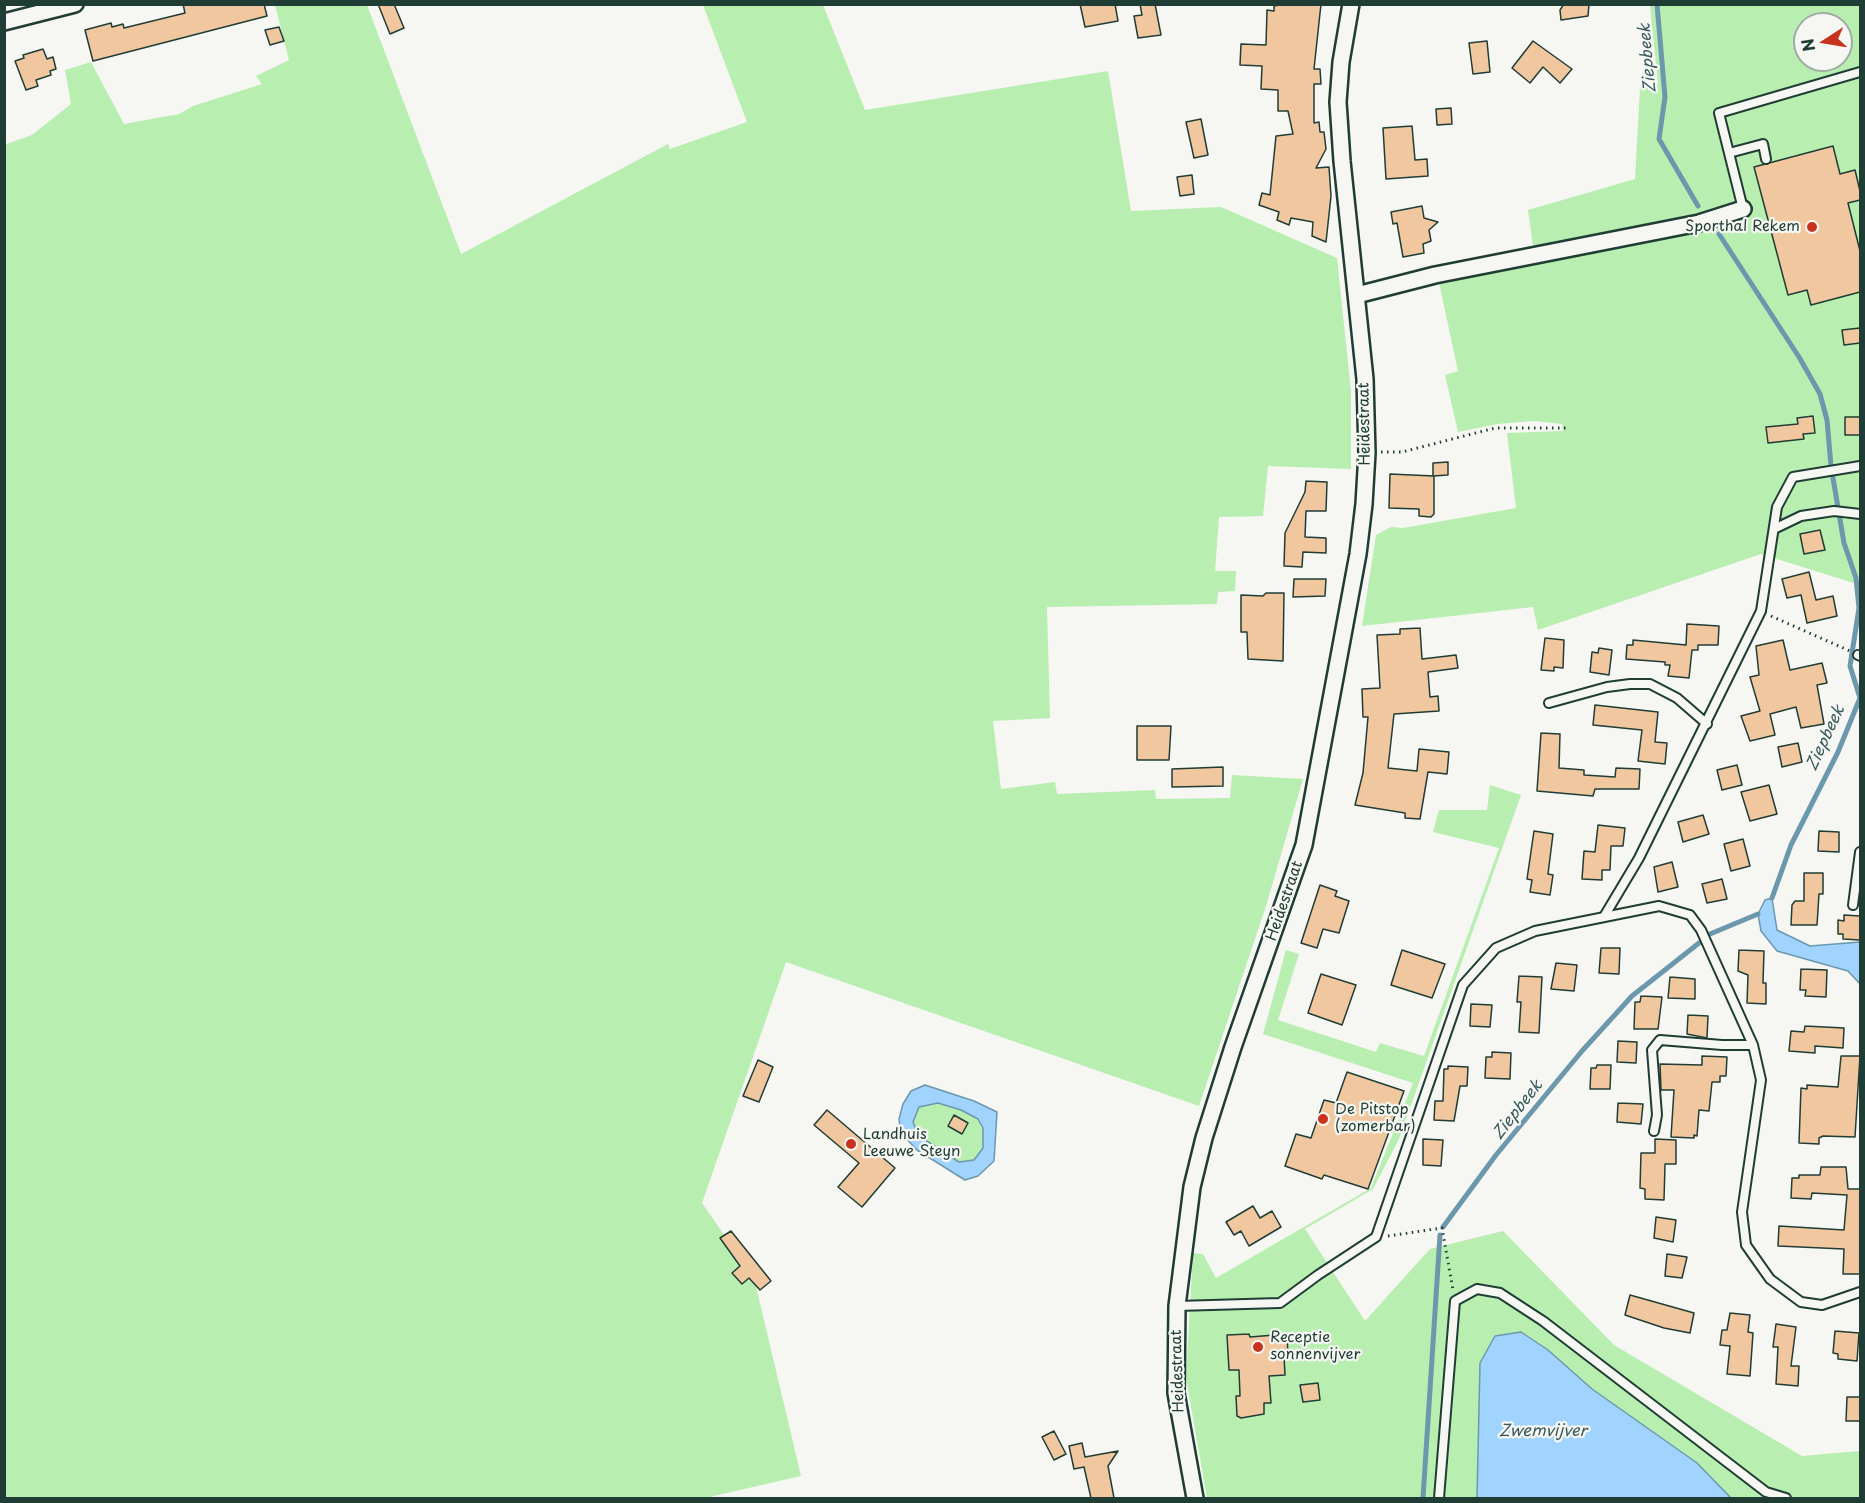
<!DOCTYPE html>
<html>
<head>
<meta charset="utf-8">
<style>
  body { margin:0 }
  #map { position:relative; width:1865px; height:1503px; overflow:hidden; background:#f6f6f2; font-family:"Playpen Sans",sans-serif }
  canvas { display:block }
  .frame { position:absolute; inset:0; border:6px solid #1f3d34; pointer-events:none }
  .north { position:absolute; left:1793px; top:12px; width:60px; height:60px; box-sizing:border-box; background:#f6f6f2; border:2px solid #a0aca6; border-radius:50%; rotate:258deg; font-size:16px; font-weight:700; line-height:24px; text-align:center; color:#1f3d34 }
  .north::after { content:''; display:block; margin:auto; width:21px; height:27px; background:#c8321e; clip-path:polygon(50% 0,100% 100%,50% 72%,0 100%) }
</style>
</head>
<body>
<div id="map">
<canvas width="1865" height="1503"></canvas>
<div class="frame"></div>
<div class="north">N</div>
</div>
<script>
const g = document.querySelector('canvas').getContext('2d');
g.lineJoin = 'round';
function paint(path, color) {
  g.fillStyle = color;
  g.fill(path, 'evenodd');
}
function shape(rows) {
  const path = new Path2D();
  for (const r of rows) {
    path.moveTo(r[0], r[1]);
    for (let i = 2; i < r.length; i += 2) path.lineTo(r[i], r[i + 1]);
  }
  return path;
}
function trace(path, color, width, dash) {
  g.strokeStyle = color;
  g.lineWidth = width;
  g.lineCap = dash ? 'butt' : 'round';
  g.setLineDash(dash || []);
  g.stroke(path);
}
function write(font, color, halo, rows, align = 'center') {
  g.font = font + ' "Playpen Sans",sans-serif';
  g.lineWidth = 4.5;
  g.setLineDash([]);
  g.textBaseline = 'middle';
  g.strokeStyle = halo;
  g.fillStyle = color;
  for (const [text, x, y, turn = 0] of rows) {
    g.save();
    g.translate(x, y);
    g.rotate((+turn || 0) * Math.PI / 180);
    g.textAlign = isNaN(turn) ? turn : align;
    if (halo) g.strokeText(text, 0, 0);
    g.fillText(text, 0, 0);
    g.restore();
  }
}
const green = shape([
  [275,5,367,5,461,254,668,144,670,149,747,122,703,5,823,5,865,110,1108,71,1131,211,1221,207,1337,258,1351,391,1351,469,1268,466,1263,516,1219,517,1215,571,1236,571,1235,591,1218,592,1217,604,1047,607,1050,718,993,721,1001,789,1055,782,1057,794,1155,790,1156,799,1230,798,1232,775,1303,779,1266,906,1199,1106,786,962,702,1203,754,1278,801,1476,705,1498,5,1498,4,145,32,135,71,104,65,70,91,62,124,124,179,114,193,106,262,84,256,76,289,60],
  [1650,5,1860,5,1860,585,1761,554,1538,630,1533,607,1362,626,1376,535,1391,527,1403,528,1516,508,1507,433,1563,431,1562,424,1534,421,1497,424,1458,432,1445,375,1458,371,1438,278,1678,221,1533,246,1528,210,1635,179,1640,88,1658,84],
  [1805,24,1841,24,1841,60,1805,60],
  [1490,785,1521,795,1399,1139,1373,1189,1305,1229,1365,1321,1430,1249,1503,1231,1614,1345,1802,1456,1860,1451,1860,1498,1731,1498,1697,1463,1592,1389,1548,1350,1521,1332,1478,1466,1477,1498,1207,1498,1186,1378,1193,1253,1203,1254,1216,1278,1371,1188,1413,1083,1263,1034,1286,950,1299,954,1278,1020,1376,1052,1380,1043,1424,1056,1499,848,1433,832,1439,810,1487,810],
  [938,1103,961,1110,978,1119,983,1128,983,1148,974,1160,959,1162,919,1136,913,1122,919,1107]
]);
const water = shape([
  [1772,898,1777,930,1810,946,1860,942,1860,984,1848,971,1777,951,1761,931,1758,914,1765,900,1772,898],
  [925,1085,974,1101,997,1112,994,1161,978,1176,965,1180,917,1150,901,1133,899,1119,903,1104,911,1091,925,1085],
  [938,1103,961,1110,978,1119,983,1128,983,1148,974,1160,959,1162,919,1136,913,1122,919,1107,938,1103],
  [1521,1332,1548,1350,1592,1389,1697,1463,1731,1498,1477,1498,1480,1363,1495,1336,1521,1332]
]);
const stream = shape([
  [1657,4,1665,97,1659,139,1698,206],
  [1719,234,1799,357,1820,394,1827,420,1831,466],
  [1772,898,1791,845,1838,752,1860,698,1850,666,1859,608,1856,578,1844,543,1833,478],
  [1710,934,1758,914],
  [1443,1227,1496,1155,1582,1051,1632,996,1699,943],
  [1423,1498,1440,1235]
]);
const building = shape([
  [183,4,264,4,267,16,93,61,85,30,111,23,112,27,123,24,124,28,185,13,183,4],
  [378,4,394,4,404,28,390,34,378,4],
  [1080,4,1115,4,1118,21,1085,27,1080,4],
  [1140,4,1155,4,1161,35,1138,38,1134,16,1142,15,1140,4],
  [1285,4,1321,4,1314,69,1320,69,1321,84,1314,84,1314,123,1319,122,1320,132,1324,132,1326,149,1316,168,1329,167,1331,196,1326,242,1312,236,1313,222,1291,218,1289,225,1277,220,1279,212,1259,205,1262,193,1270,195,1276,136,1293,134,1288,111,1278,111,1278,90,1261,89,1262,66,1240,65,1241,44,1266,45,1267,10,1274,11,1274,6,1285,4],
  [1564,4,1589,4,1588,16,1561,20,1560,10,1564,4],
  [279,27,284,41,270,45,265,30,279,27],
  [1487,41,1490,72,1473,74,1469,43,1487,41],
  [1533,41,1572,69,1560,83,1543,67,1530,83,1512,68,1533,41],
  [43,49,47,59,53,57,56,69,50,71,51,75,36,80,38,86,26,90,15,61,24,58,23,55,43,49],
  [1451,108,1452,124,1437,125,1436,109,1451,108],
  [1201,119,1208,155,1194,158,1186,122,1201,119],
  [1412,126,1415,160,1427,159,1428,176,1386,179,1383,128,1412,126],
  [1833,146,1840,174,1855,170,1860,191,1860,200,1848,203,1860,251,1860,292,1811,305,1807,290,1788,295,1754,167,1833,146],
  [1192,175,1194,194,1180,196,1177,177,1192,175],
  [1422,206,1424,218,1438,222,1429,230,1431,241,1423,244,1424,253,1403,257,1397,223,1393,224,1391,212,1422,206],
  [1860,328,1860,343,1844,345,1842,330,1860,328],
  [1813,416,1815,433,1803,434,1804,439,1768,443,1766,427,1798,424,1797,418,1813,416],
  [1845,417,1860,417,1860,435,1845,435,1845,417],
  [1448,462,1448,475,1433,476,1433,463,1448,462],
  [1390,474,1434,476,1434,514,1431,517,1419,516,1419,509,1389,508,1390,474],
  [1306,481,1327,482,1326,511,1306,511,1305,537,1326,538,1326,553,1303,552,1302,567,1284,566,1285,533,1305,492,1306,481],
  [1820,530,1825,550,1804,554,1800,534,1820,530],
  [1809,572,1816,600,1833,596,1837,616,1807,623,1801,595,1787,598,1782,579,1809,572],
  [1294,579,1326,579,1325,596,1293,597,1294,579],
  [1266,593,1284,593,1283,661,1248,659,1247,632,1241,632,1241,595,1263,596,1266,593],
  [1687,624,1719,626,1718,645,1698,645,1698,650,1692,650,1689,678,1668,676,1670,665,1665,665,1665,662,1626,659,1627,645,1633,645,1633,640,1686,645,1687,624],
  [1420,628,1422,659,1456,655,1458,668,1428,672,1430,697,1438,696,1439,711,1394,714,1388,768,1417,771,1419,749,1449,752,1447,774,1428,772,1420,819,1405,818,1405,813,1355,805,1363,773,1368,717,1363,717,1362,689,1380,688,1377,635,1400,634,1400,629,1420,628],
  [1545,638,1564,640,1563,668,1554,667,1554,671,1541,670,1545,638],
  [1783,640,1790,670,1822,663,1827,683,1817,685,1824,724,1801,728,1796,707,1770,714,1775,735,1750,741,1741,716,1760,711,1750,677,1759,675,1756,646,1783,640],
  [1599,648,1612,650,1609,675,1590,672,1592,652,1598,653,1599,648],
  [1595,705,1658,712,1655,742,1667,743,1665,764,1638,761,1642,730,1593,725,1595,705],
  [1137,726,1171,726,1169,760,1137,760,1137,726],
  [1541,733,1560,734,1559,768,1584,770,1584,775,1615,777,1616,768,1640,769,1639,789,1595,789,1593,796,1537,791,1541,733],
  [1798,743,1802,762,1782,767,1778,747,1798,743],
  [1737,765,1742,785,1722,790,1717,770,1737,765],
  [1223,767,1223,786,1172,787,1172,769,1223,767],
  [1769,785,1777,814,1750,821,1741,792,1769,785],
  [1703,815,1709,834,1683,842,1678,822,1703,815],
  [1598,825,1625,828,1623,846,1611,846,1610,870,1602,870,1602,880,1582,879,1584,851,1595,852,1598,825],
  [1534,831,1553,834,1548,874,1553,875,1550,895,1530,892,1532,880,1527,879,1534,831],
  [1819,831,1839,832,1839,852,1818,851,1819,831],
  [1743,839,1750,866,1731,871,1724,844,1743,839],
  [1672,862,1678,887,1658,892,1654,867,1672,862],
  [1804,873,1823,873,1823,894,1819,894,1817,925,1791,925,1792,905,1795,901,1804,901,1804,873],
  [1722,879,1727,899,1707,903,1702,884,1722,879],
  [1320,885,1337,891,1335,896,1349,901,1339,933,1323,929,1317,948,1301,943,1320,885],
  [1844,915,1860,916,1860,940,1843,939,1843,934,1838,934,1838,920,1844,921,1844,915],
  [1601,948,1620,948,1619,974,1599,973,1601,948],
  [1402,950,1445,964,1432,998,1391,985,1402,950],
  [1739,950,1764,951,1763,983,1766,983,1766,1004,1747,1003,1748,975,1738,971,1739,950],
  [1556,963,1577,965,1574,991,1551,989,1556,963],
  [1801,969,1827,970,1826,997,1805,996,1806,990,1800,990,1801,969],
  [1321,974,1356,985,1342,1025,1308,1013,1321,974],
  [1519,976,1542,977,1539,1033,1519,1032,1521,1002,1517,1002,1519,976],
  [1670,977,1695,979,1695,999,1668,998,1670,977],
  [1641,996,1662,997,1658,1029,1634,1029,1635,1002,1640,1002,1641,996],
  [1471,1004,1492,1005,1490,1027,1470,1026,1471,1004],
  [1688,1015,1708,1016,1707,1038,1687,1034,1688,1015],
  [1805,1026,1844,1028,1843,1048,1815,1046,1815,1053,1789,1051,1791,1031,1804,1032,1805,1026],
  [1618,1041,1637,1042,1636,1063,1617,1062,1618,1041],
  [1492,1052,1511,1053,1510,1079,1485,1078,1486,1057,1492,1057,1492,1052],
  [1702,1056,1727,1057,1726,1076,1720,1076,1720,1082,1712,1082,1709,1111,1699,1110,1697,1136,1694,1135,1694,1138,1671,1137,1674,1090,1661,1090,1660,1064,1702,1065,1702,1056],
  [1841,1056,1860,1056,1855,1137,1823,1136,1819,1138,1819,1144,1799,1143,1801,1088,1807,1089,1807,1085,1838,1087,1841,1056],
  [758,1060,773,1067,759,1102,743,1096,758,1060],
  [1597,1065,1611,1065,1610,1089,1590,1089,1591,1068,1596,1068,1597,1065],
  [1448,1066,1468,1067,1467,1086,1460,1086,1454,1121,1434,1120,1435,1101,1443,1101,1444,1069,1448,1069,1448,1066],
  [1347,1072,1404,1091,1368,1189,1324,1175,1322,1179,1285,1166,1296,1134,1311,1138,1324,1100,1336,1103,1347,1072],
  [1618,1103,1643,1104,1641,1124,1617,1122,1618,1103],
  [827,1110,895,1168,862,1207,838,1187,859,1163,814,1125,827,1110],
  [954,1115,968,1123,962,1134,948,1126,954,1115],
  [1423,1139,1443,1140,1441,1166,1423,1165,1423,1139],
  [1655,1139,1676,1140,1676,1164,1665,1164,1664,1200,1645,1199,1645,1189,1640,1188,1641,1153,1655,1153,1655,1139],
  [1821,1167,1846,1167,1848,1189,1860,1189,1860,1274,1843,1274,1844,1249,1778,1246,1779,1226,1844,1230,1847,1195,1812,1193,1811,1199,1791,1198,1792,1178,1799,1178,1799,1175,1820,1175,1821,1167],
  [1253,1206,1260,1218,1272,1211,1281,1227,1249,1246,1241,1231,1234,1235,1226,1222,1253,1206],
  [1656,1217,1676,1220,1673,1242,1654,1238,1656,1217],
  [731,1231,771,1281,760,1290,749,1278,742,1284,732,1273,740,1266,720,1238,731,1231],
  [1667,1254,1687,1257,1682,1278,1665,1276,1667,1254],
  [1630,1295,1694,1313,1690,1333,1664,1328,1625,1315,1630,1295],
  [1730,1313,1750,1315,1748,1332,1753,1333,1750,1376,1727,1374,1730,1346,1720,1345,1722,1330,1727,1330,1730,1313],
  [1776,1324,1796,1327,1791,1366,1799,1366,1798,1386,1776,1384,1778,1347,1773,1347,1776,1324],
  [1835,1331,1859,1333,1857,1361,1838,1359,1838,1354,1833,1353,1835,1331],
  [1249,1334,1250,1337,1287,1334,1288,1356,1284,1356,1285,1375,1269,1376,1271,1403,1264,1403,1264,1414,1241,1418,1237,1416,1236,1396,1240,1396,1239,1370,1229,1370,1227,1335,1249,1334],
  [1318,1383,1320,1400,1303,1402,1300,1385,1318,1383],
  [1847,1397,1860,1397,1860,1421,1846,1421,1847,1397],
  [1054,1431,1066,1454,1054,1460,1042,1437,1054,1431],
  [1082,1443,1085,1457,1118,1451,1108,1466,1114,1498,1091,1498,1084,1467,1074,1469,1069,1446,1082,1443]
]);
const path = shape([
  [1381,452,1402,452,1495,428,1567,428],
  [1771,616,1850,651],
  [1388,1236,1442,1228,1453,1290]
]);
const service = shape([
  [1729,153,1763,144,1766,159],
  [1743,209,1719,113,1860,72],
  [1774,529,1801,516,1834,511,1860,514],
  [1858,655,1860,656],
  [1549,703,1607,687,1630,684,1650,684,1677,698,1707,724],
  [1853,905,1860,852],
  [1605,915,1639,858,1761,611,1777,507,1793,477,1860,466],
  [1654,1131,1657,1115,1652,1050,1660,1040,1722,1045,1753,1045],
  [1177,1306,1280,1303,1318,1275,1376,1237,1463,985,1496,948,1535,931,1659,906,1690,915,1701,930,1753,1045,1761,1080,1742,1212,1746,1245,1770,1279,1801,1302,1822,1305,1860,1292],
  [1439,1498,1455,1301,1477,1289,1500,1293,1543,1321,1766,1492,1786,1498]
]);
const minor = shape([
  [4,22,75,4],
  [1357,295,1435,275,1699,223,1743,209],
  [1195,1498,1176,1393,1177,1306,1192,1187,1204,1138,1233,1047,1304,845,1358,554,1364,504,1367,453,1365,379,1342,161,1338,102,1341,62,1351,4]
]);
const markers = [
  [1812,227,6,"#c8321e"],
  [1323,1119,6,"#c8321e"],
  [851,1144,6,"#c8321e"],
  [1258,1347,6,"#c8321e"]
];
const poiNames = [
  ["Sporthal Rekem",1800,227,"right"],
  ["De Pitstop",1335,1110],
  ["(zomerbar)",1335,1127],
  ["Landhuis",863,1135],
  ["Leeuwe Steyn",863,1152],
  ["Receptie",1270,1338],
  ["sonnenvijver",1270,1355]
];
const streetNames = [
  ["Heidestraat",1365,424,-91],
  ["Heidestraat",1285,901,-71],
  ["Heidestraat",1178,1371,-92]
];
const waterNames = [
  ["Ziepbeek",1648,58,-95],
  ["Ziepbeek",1826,738,-65],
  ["Ziepbeek",1518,1110,-52],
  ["Zwemvijver",1543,1432]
];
paint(green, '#b8eeb0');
paint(water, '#a0d4fe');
trace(water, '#6c98ad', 1.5);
trace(stream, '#6c98ad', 5);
paint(building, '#f1c7a0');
trace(building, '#1f3d34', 1.5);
trace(service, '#1f3d34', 12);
trace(minor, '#1f3d34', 20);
trace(path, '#1f3d34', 3, [1.5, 4.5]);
trace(service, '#f6f6f2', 8);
trace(minor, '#f6f6f2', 15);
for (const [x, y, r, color] of markers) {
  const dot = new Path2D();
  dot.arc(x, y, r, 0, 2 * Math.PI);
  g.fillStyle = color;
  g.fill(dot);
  trace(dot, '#f6f6f2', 2);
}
write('15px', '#1f3d34', '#f6f6f2', poiNames, 'left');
write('15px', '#1f3d34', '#f6f6f2', streetNames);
write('italic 16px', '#395b5c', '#f6f6f2', waterNames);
</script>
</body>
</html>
